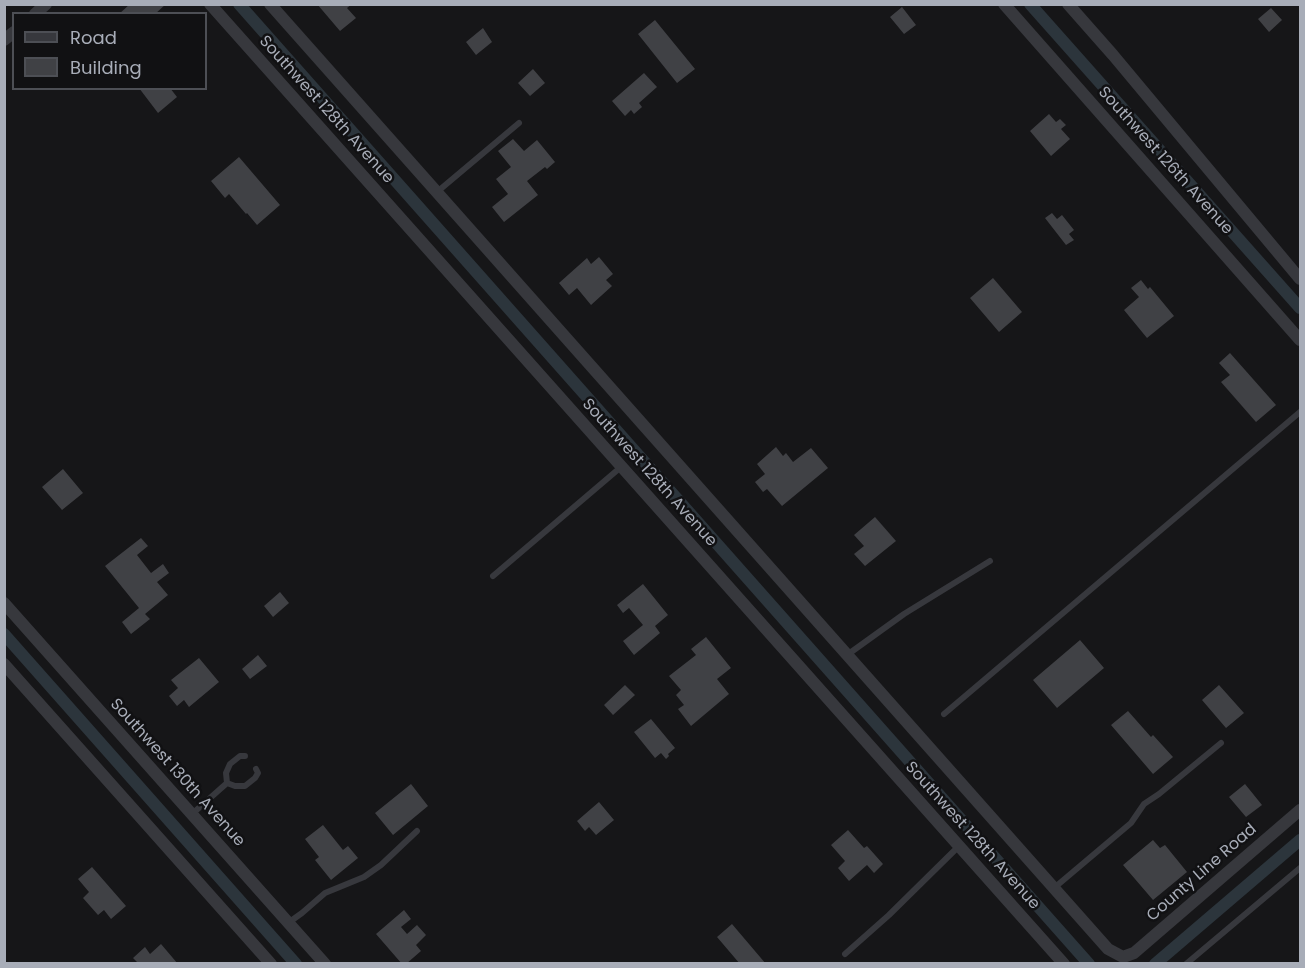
<!DOCTYPE html>
<html>
<head>
<meta charset="utf-8">
<style>
  body { margin:0 }
  #map { position:relative; width:1305px; height:968px; overflow:hidden; background:#161618; font-family:Poppins,sans-serif }
  canvas { display:block }
  .frame { position:absolute; inset:0; border:6px solid #a8adb8; pointer-events:none }
  .legend { position:absolute; left:12px; top:12px; width:195px; height:78px; box-sizing:border-box; background:#111113; border:2px solid #4d4f55; margin:0; padding:8px 10px; list-style:none; font-size:18px; color:#a8adb8 }
  .legend li { display:flex; align-items:center; gap:12px; height:30px }
  .legend b { width:30px; border:2px solid #4d4f55 }
</style>
</head>
<body>
<div id="map">
<canvas width="1305" height="968"></canvas>
<div class="frame"></div>
<ul class="legend">
<li><b style="height:8px;background:#37383d"></b>Road</li>
<li><b style="height:16px;background:#404145"></b>Building</li>
</ul>
</div>
<script>
const g = document.querySelector('canvas').getContext('2d');
g.lineJoin = 'round';
function shape(rows) {
  const path = new Path2D();
  for (const r of rows) {
    path.moveTo(r[0], r[1]);
    for (let i = 2; i < r.length; i += 2) path.lineTo(r[i], r[i + 1]);
  }
  return path;
}
function trace(path, color, width, dash) {
  g.strokeStyle = color;
  g.lineWidth = width;
  g.lineCap = dash ? 'butt' : 'round';
  g.setLineDash(dash || []);
  g.stroke(path);
}
function paint(path, color) {
  g.fillStyle = color;
  g.fill(path, 'evenodd');
}
function write(font, color, halo, rows, align = 'center') {
  g.font = font + ' Poppins,sans-serif';
  g.lineWidth = 5;
  g.setLineDash([]);
  g.textBaseline = 'middle';
  g.strokeStyle = halo;
  g.fillStyle = color;
  for (const [text, x, y, turn = 0] of rows) {
    g.save();
    g.translate(x, y);
    g.rotate((+turn || 0) * Math.PI / 180);
    g.textAlign = isNaN(turn) ? turn : align;
    if (halo) g.strokeText(text, 0, 0);
    g.fillText(text, 0, 0);
    g.restore();
  }
}
const canal = shape([
  [239,4,1089,964],
  [1030,4,1300,308],
  [4,634,296,964],
  [1155,964,1300,840]
]);
const building = shape([
  [130,4,166,4,155,14,119,14],
  [317,4,352,4,347,8,356,18,340,31],
  [902,7,916,25,904,34,890,17],
  [1271,8,1282,20,1269,32,1258,19],
  [655,20,695,69,677,83,638,34],
  [483,28,492,42,476,55,466,42],
  [533,69,545,83,530,96,518,83],
  [644,73,657,87,639,103,642,107,634,114,631,110,625,116,612,101],
  [139,88,170,88,177,97,158,113],
  [1049,114,1056,122,1060,119,1066,125,1061,129,1070,139,1051,156,1030,131],
  [513,139,524,151,537,140,555,162,547,169,545,167,527,181,538,195,504,222,492,207,508,194,496,179,511,167,498,151],
  [239,157,280,205,257,225,247,213,246,214,229,194,225,198,211,181],
  [1052,213,1057,219,1062,215,1074,230,1069,234,1074,240,1066,245,1045,218],
  [599,257,613,274,606,280,612,286,591,305,577,288,569,295,559,283,587,258,591,264],
  [993,278,1022,312,999,332,970,298],
  [1141,280,1148,289,1150,287,1174,316,1147,338,1124,310,1139,297,1131,288],
  [1230,353,1276,405,1256,422,1221,382,1230,375,1219,363],
  [776,447,783,456,786,453,793,462,811,448,828,468,782,506,767,489,763,492,755,482,765,474,757,464],
  [63,469,83,493,62,510,42,487],
  [875,517,896,541,865,566,854,554,864,546,854,535],
  [141,538,148,546,137,555,151,573,163,564,169,573,157,582,168,595,145,614,150,619,131,634,122,622,139,608,105,566],
  [643,584,668,615,655,626,660,633,634,655,623,641,643,625,629,608,623,613,617,605],
  [280,592,289,603,273,617,264,606],
  [706,637,731,668,717,679,729,694,691,726,678,709,684,705,676,695,681,690,669,676,696,655,691,649],
  [1080,640,1104,668,1057,708,1033,680],
  [258,655,267,666,250,679,242,669],
  [199,658,219,682,189,707,184,700,177,706,169,696,178,688,171,680],
  [625,685,635,695,613,715,604,705],
  [1219,685,1244,713,1226,728,1202,700],
  [1128,711,1151,737,1153,735,1173,757,1153,774,1111,725],
  [651,719,675,748,668,754,669,756,666,759,661,753,655,758,634,732],
  [411,784,428,806,393,835,375,813],
  [1245,784,1262,805,1246,817,1229,797],
  [599,802,614,820,596,835,589,827,585,831,577,821],
  [323,825,343,850,348,846,358,858,331,880,315,860,319,857,305,839],
  [848,830,864,848,867,846,883,864,874,873,867,865,849,881,838,868,845,861,831,845],
  [1153,840,1160,848,1165,845,1187,872,1153,900,1123,865],
  [92,867,126,906,111,919,104,910,98,915,83,898,89,892,78,879],
  [404,910,411,919,401,927,407,934,417,925,426,935,416,945,421,951,406,964,402,964,376,934],
  [732,924,766,964,740,964,717,937],
  [161,944,178,964,135,964,137,962,133,958,145,947,150,954]
]);
const lane = shape([
  [437,192,519,123],
  [493,576,621,467],
  [847,655,904,614,990,561],
  [944,714,1300,412],
  [227,783,235,786,245,786,255,778,258,773,256,769],
  [192,814,227,783,226,773,230,764,240,756,245,756],
  [1054,888,1131,823,1144,804,1159,794,1221,743],
  [288,923,302,913,325,893,364,877,381,865,417,831],
  [845,954,889,915,959,846],
  [1186,964,1300,868]
]);
const street = shape([
  [210,4,1064,964],
  [270,4,1108,949,1123,957,1134,953,1300,810],
  [1004,4,1300,340],
  [1068,4,1113,55,1300,279],
  [35,14,46,4],
  [4,40,14,32],
  [4,603,325,964],
  [4,664,271,964]
]);
const streetNames = [
  ["Southwest 128th Avenue",326,110,48],
  ["Southwest 126th Avenue",1165,161,48],
  ["Southwest 128th Avenue",649,473,48],
  ["Southwest 130th Avenue",177,773,48],
  ["Southwest 128th Avenue",972,836,48],
  ["County Line Road",1202,873,-41]
];
trace(canal, '#2c353c', 12);
paint(building, '#404145');
trace(lane, '#37383d', 6);
trace(street, '#37383d', 12);
write('16px', '#a8adb8', '#111113', streetNames);
</script>
</body>
</html>
